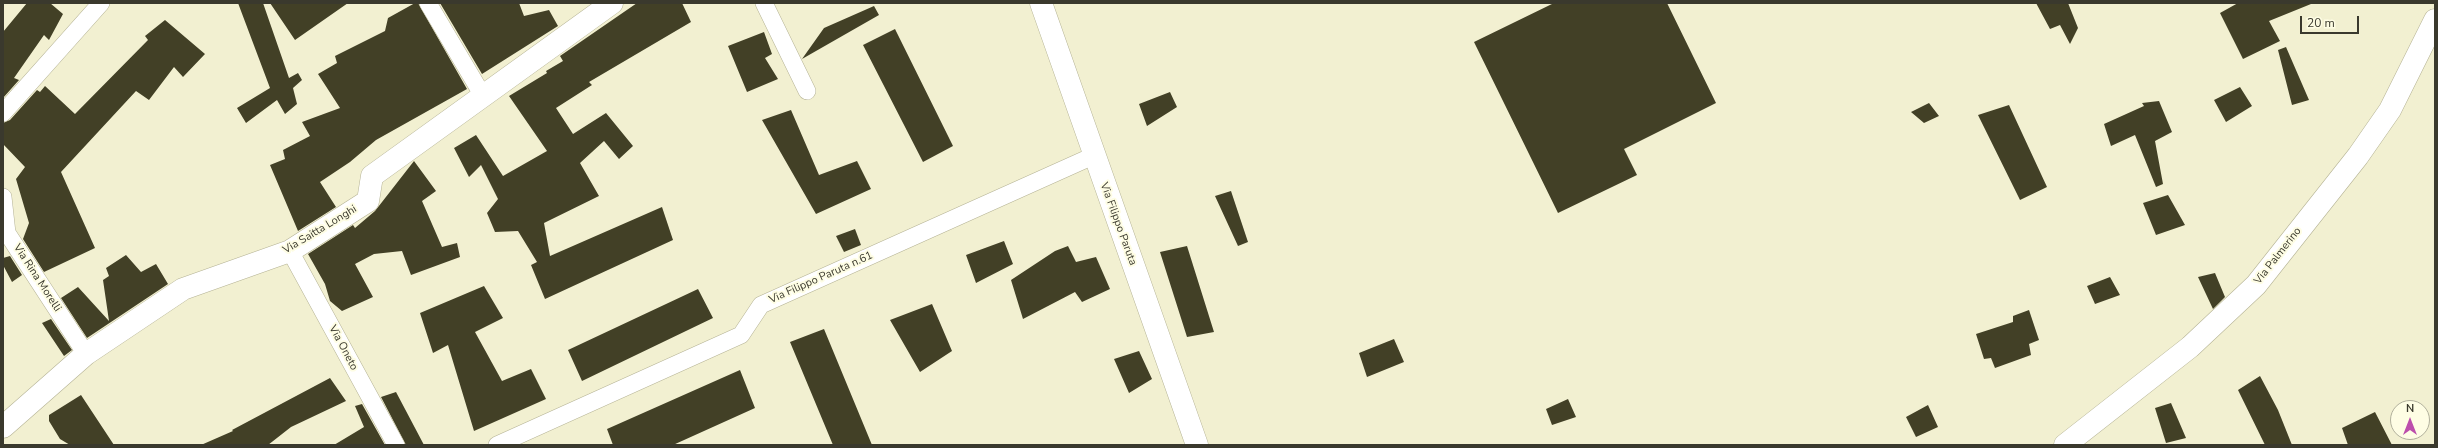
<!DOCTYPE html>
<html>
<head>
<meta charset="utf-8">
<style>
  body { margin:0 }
  #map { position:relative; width:2438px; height:448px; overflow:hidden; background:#f2f0d1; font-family:"Nunito Sans",sans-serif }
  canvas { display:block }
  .frame { position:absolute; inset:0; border:4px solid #3a392d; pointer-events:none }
  .north { position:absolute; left:2390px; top:400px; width:40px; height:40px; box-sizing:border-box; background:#fefde4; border:1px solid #b0af9b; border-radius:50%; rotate:0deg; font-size:11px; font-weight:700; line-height:16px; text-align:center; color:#3a392d }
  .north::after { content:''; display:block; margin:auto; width:14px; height:18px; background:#bc4eac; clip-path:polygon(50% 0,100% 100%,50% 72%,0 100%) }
  .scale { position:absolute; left:2300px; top:16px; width:59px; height:18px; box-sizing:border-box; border:2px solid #3a392d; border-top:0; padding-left:5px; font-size:12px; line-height:14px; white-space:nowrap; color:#3a392d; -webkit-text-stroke:3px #fefde4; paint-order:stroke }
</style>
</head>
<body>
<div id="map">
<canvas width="2438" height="448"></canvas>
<div class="frame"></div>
<div class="north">N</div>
<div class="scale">20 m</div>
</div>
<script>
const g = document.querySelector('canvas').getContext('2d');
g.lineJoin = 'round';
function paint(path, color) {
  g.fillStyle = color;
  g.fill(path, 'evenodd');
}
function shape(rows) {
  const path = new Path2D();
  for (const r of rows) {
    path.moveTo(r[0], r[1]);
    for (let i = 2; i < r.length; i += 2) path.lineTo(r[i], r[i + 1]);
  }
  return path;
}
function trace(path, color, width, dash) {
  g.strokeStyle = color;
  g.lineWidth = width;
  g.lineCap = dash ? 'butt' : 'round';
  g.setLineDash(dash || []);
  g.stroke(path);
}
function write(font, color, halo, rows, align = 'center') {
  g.font = font + ' "Nunito Sans",sans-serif';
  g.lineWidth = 4;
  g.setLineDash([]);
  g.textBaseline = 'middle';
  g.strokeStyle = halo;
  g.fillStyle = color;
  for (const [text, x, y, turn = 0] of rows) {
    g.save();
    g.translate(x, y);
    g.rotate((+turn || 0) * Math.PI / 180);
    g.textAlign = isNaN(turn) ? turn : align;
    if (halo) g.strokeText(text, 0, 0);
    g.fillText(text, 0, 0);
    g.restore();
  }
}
const building = shape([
  [27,3,50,3,63,14,49,40,44,35,14,78,19,80,3,98,3,32],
  [238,3,263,3,289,78,298,73,302,80,293,88,297,104,285,114,277,100,246,123,237,108,270,88],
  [270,3,348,3,295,40],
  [415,3,418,3,467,89,376,140,350,162,320,182,336,207,298,231,270,165,285,159,283,150,310,136,302,122,340,108,318,74,337,63,335,56,385,31,388,18],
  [440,3,519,3,524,16,549,10,558,26,482,74],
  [637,3,682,3,691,22,589,82,592,85,556,108,573,134,606,113,633,146,619,159,604,141,580,163,599,196,544,223,550,256,662,207,673,240,545,299,531,265,537,262,518,231,495,232,487,213,498,199,481,165,469,177,454,148,476,135,503,176,547,151,509,96,547,73,546,71,563,61,560,56],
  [1554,3,1667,3,1716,103,1624,149,1637,175,1558,213,1474,42],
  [2036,3,2068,3,2078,28,2070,44,2060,25,2050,29],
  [2238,3,2311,3,2311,4,2269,21,2280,41,2243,59,2220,13],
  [874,6,879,15,802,59,824,28],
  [165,20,205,54,183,77,174,67,149,100,136,91,61,172,95,248,44,272,23,239,29,223,16,179,25,167,3,144,3,123,10,120,37,90,40,92,45,86,75,114,148,40,145,36],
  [895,29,953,146,923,162,863,45],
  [764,32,772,54,765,58,778,79,747,92,728,46],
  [2286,47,2309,100,2292,105,2278,50],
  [2240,87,2252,106,2226,122,2214,100],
  [1170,92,1177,107,1147,126,1139,104],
  [2159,101,2172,132,2155,141,2163,184,2156,187,2135,135,2111,146,2104,124,2144,106,2142,103],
  [1929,103,1939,116,1924,123,1911,112],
  [2009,105,2047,187,2020,200,1978,115],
  [791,110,819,175,857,161,871,189,816,214,762,120],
  [414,161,436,191,422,201,442,247,457,243,460,257,411,275,402,251,374,254,355,264,373,297,342,311,330,301,325,284,308,254,353,225,355,228,375,211],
  [1231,191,1248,242,1238,246,1215,196],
  [2168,195,2185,225,2156,235,2143,203],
  [855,229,861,245,844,252,836,236],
  [1004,241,1013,264,976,283,966,255],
  [1068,246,1076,262,1096,257,1110,289,1082,302,1075,292,1023,319,1011,280,1055,251],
  [1187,246,1214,332,1187,337,1160,252],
  [126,255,141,272,156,264,168,284,87,338,61,298,78,287,109,321,103,280,109,276,106,268],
  [10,256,22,275,12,282,3,265,3,258],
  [2215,273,2225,297,2213,309,2198,277],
  [2110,277,2120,295,2095,304,2087,286],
  [484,286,503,318,475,332,502,381,531,369,546,399,474,431,448,345,433,353,420,313],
  [698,289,713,318,582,381,568,350],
  [932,304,952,351,920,372,890,320],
  [2029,310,2039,340,2029,344,2031,355,1995,368,1991,358,1984,359,1976,334,2013,322,2013,316],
  [51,319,72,350,64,356,42,323],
  [824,329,872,445,833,445,790,342],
  [1394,339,1404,362,1367,377,1359,353],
  [1139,351,1152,379,1129,393,1114,359],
  [740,370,755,408,673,445,613,445,607,429],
  [2260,376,2278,410,2292,445,2265,445,2238,390],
  [330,378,346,401,291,427,268,445,201,445,233,431,232,430],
  [396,392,424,445,406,445,381,397],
  [81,395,114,445,70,445,60,439,49,421,49,415],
  [1568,399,1576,417,1552,425,1546,409],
  [2171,403,2186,438,2166,443,2155,408],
  [362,404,385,445,334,445,364,427,355,406],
  [1928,405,1938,427,1916,437,1906,417],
  [2375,412,2392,445,2348,445,2342,428]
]);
const street = shape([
  [428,3,483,96],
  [764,3,807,91],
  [3,113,101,3],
  [3,197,7,233,86,354],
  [290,251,396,445],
  [497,445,741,335,761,305,1093,156]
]);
const secondary = shape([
  [1041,3,1197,445],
  [3,427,86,354,183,289,290,251,368,201,372,176,612,3],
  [2065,445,2190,347,2256,285,2358,156,2390,110,2435,20]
]);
const streetNames = [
  ["Via Filippo Paruta",1118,224,70],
  ["Via Saitta Longhi",320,230,-31],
  ["Via Palmerino",2278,256,-52],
  ["Via Rina Morelli",37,278,57],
  ["Via Filippo Paruta n.61",821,278,-24],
  ["Via Oneto",343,348,62]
];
paint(building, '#424026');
trace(street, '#b4b294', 18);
trace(secondary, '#b4b294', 23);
trace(street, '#fff', 17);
trace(secondary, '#fff', 22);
write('11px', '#3a392d', '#fefde4', streetNames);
</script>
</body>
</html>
